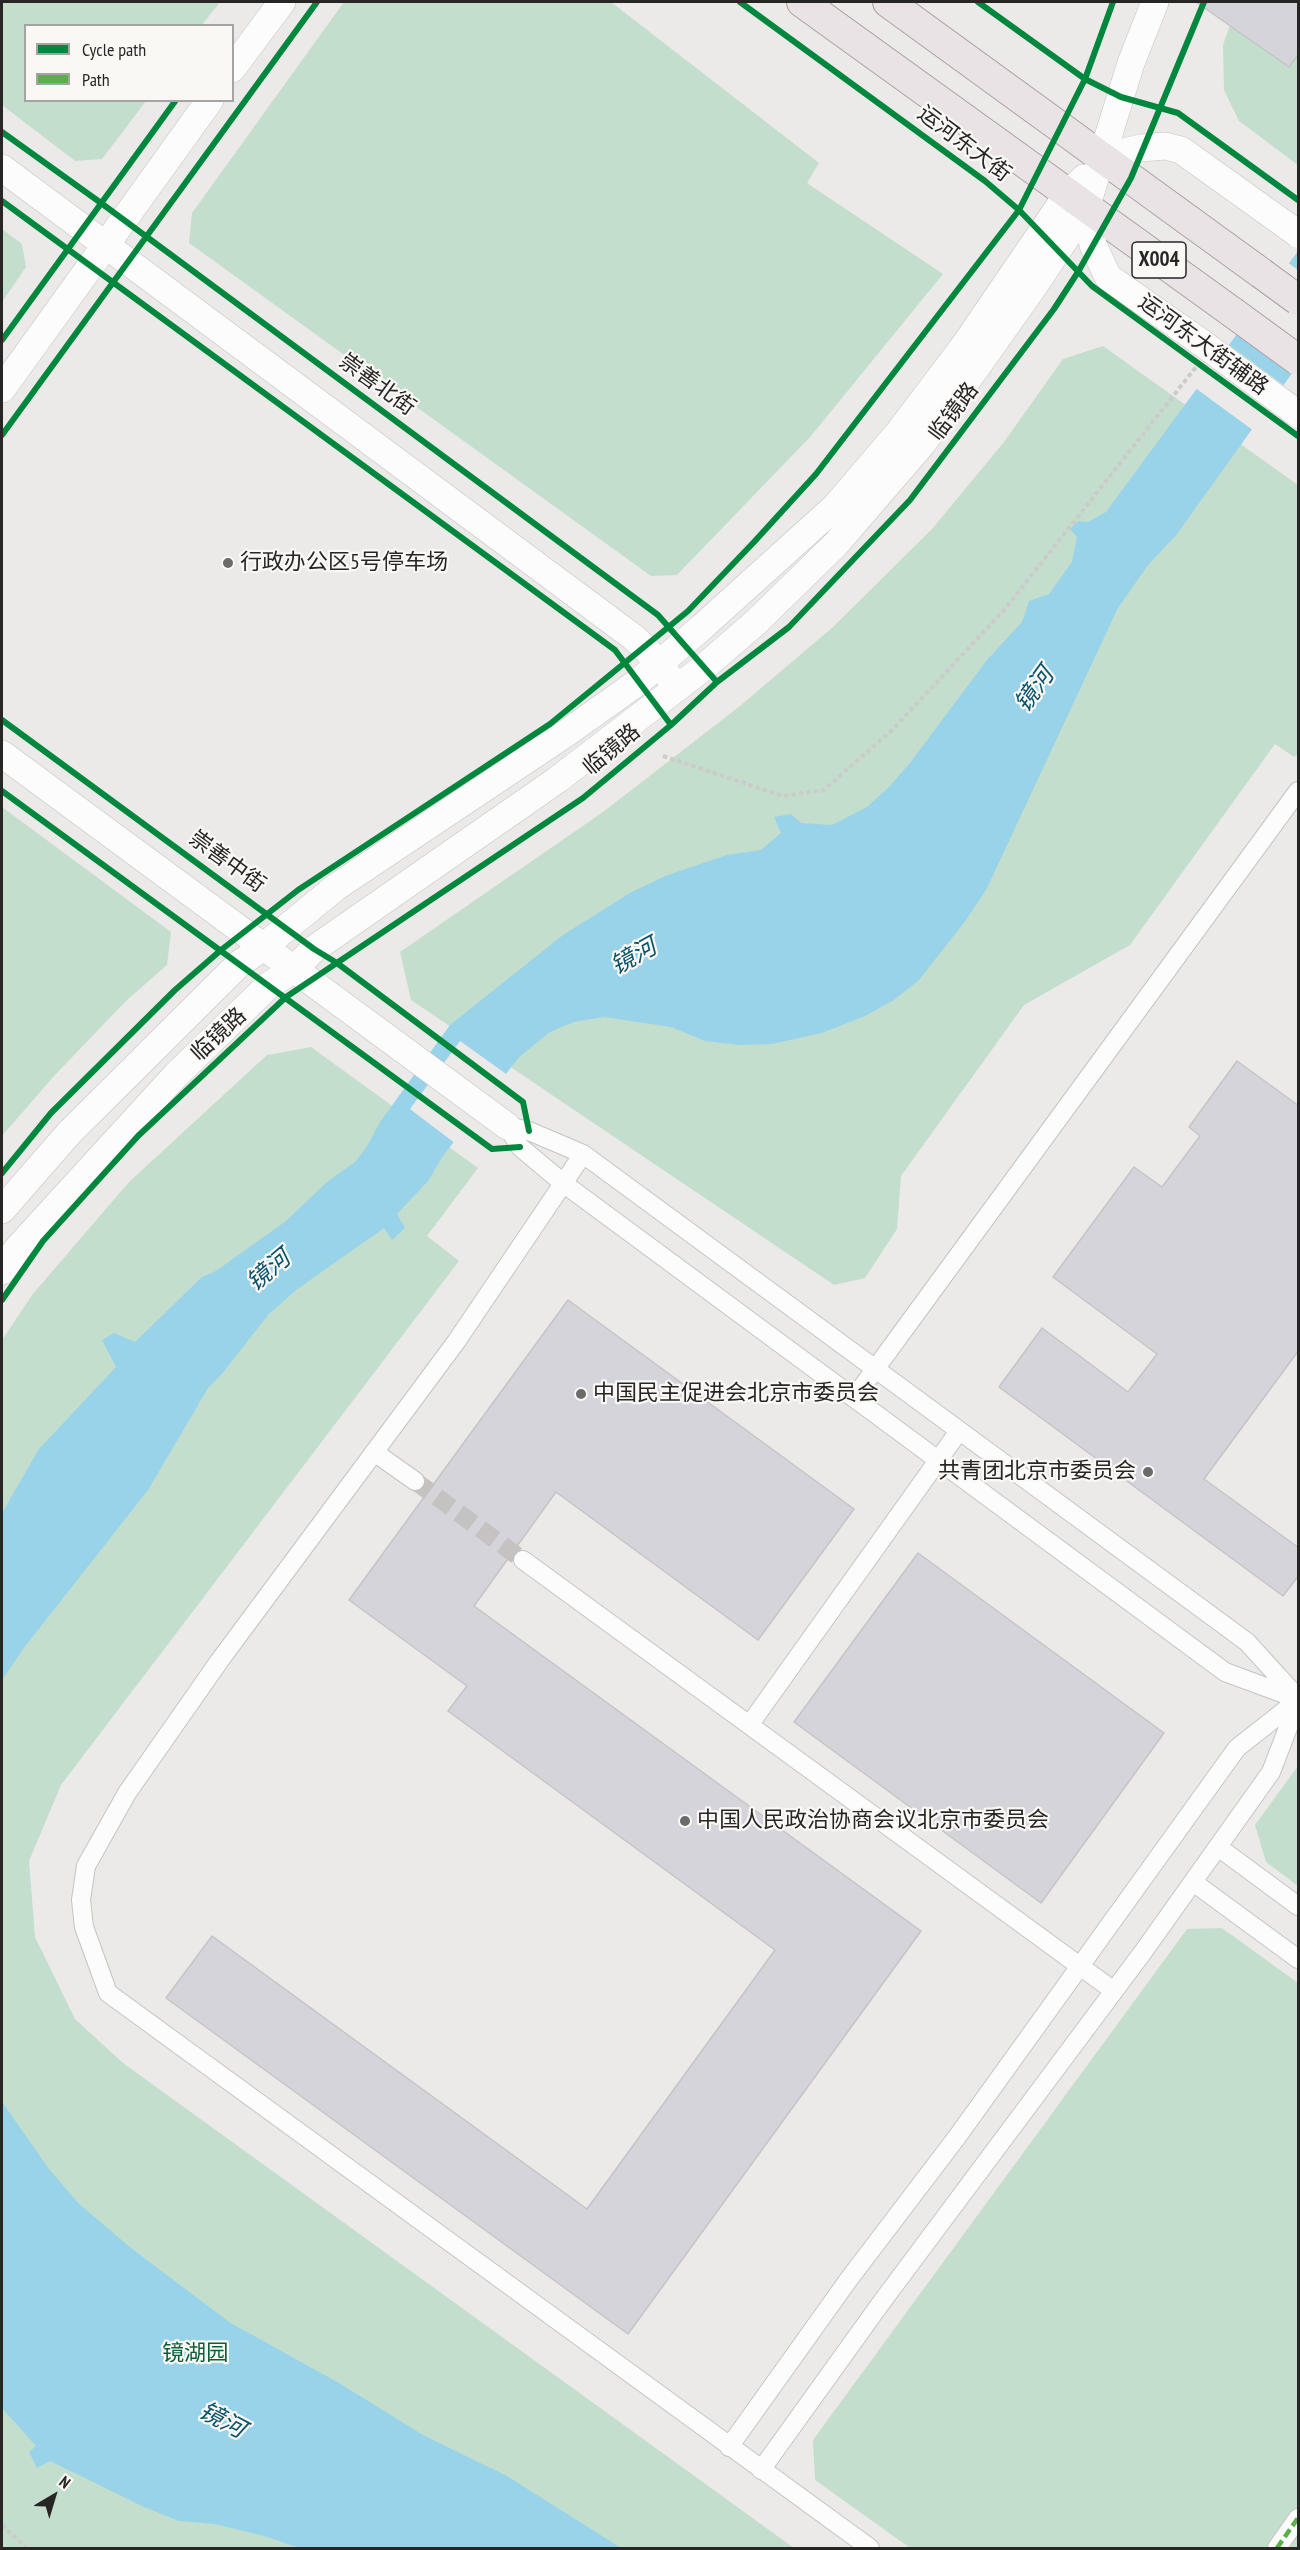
<!DOCTYPE html>
<html>
<head>
<meta charset="utf-8">
<style>
  body { margin:0 }
  #map { position:relative; width:1300px; height:2550px; overflow:hidden; background:#eceae9; font-family:"PT Sans Narrow",sans-serif }
  canvas { display:block }
  .frame { position:absolute; inset:0; border:3px solid #272625; pointer-events:none }
  .legend { position:absolute; left:24px; top:24px; width:210px; height:78px; box-sizing:border-box; background:#faf8f5; border:2px solid #a6a4a2; margin:0; padding:8px 10px; list-style:none; font-size:18px; color:#272625 }
  .legend li { display:flex; align-items:center; gap:12px; height:30px }
  .legend b { width:30px; border:2px solid #a6a4a2 }
  .north { position:absolute; left:24px; top:2466px; width:60px; height:60px; -webkit-text-stroke:4px #faf8f5; paint-order:stroke; rotate:38deg; font-size:16px; font-weight:700; line-height:24px; text-align:center; color:#272625 }
  .north::after { content:''; display:block; margin:auto; width:21px; height:27px; background:#272625; clip-path:polygon(50% 0,100% 100%,50% 72%,0 100%) }
</style>
</head>
<body>
<div id="map">
<canvas width="1300" height="2550"></canvas>
<div class="frame"></div>
<ul class="legend">
<li><b style="height:8px;background:#00873e"></b>Cycle path</li>
<li><b style="height:8px;background:#56b245"></b>Path</li>
</ul>
<div class="north">N</div>
</div>
<script>
const g = document.querySelector('canvas').getContext('2d');
g.lineJoin = 'round';
function paint(path, color) {
  g.fillStyle = color;
  g.fill(path, 'evenodd');
}
function shape(rows) {
  const path = new Path2D();
  for (const r of rows) {
    path.moveTo(r[0], r[1]);
    for (let i = 2; i < r.length; i += 2) path.lineTo(r[i], r[i + 1]);
  }
  return path;
}
function trace(path, color, width, dash) {
  g.strokeStyle = color;
  g.lineWidth = width;
  g.lineCap = dash ? 'butt' : 'round';
  g.setLineDash(dash || []);
  g.stroke(path);
}
function write(font, color, halo, rows, align = 'center') {
  g.font = font + ' "PT Sans Narrow","Noto Sans SC",sans-serif';
  g.lineWidth = 4.5;
  g.setLineDash([]);
  g.textBaseline = 'middle';
  g.strokeStyle = halo;
  g.fillStyle = color;
  for (const [text, x, y, turn = 0] of rows) {
    g.save();
    g.translate(x, y);
    g.rotate((+turn || 0) * Math.PI / 180);
    g.textAlign = isNaN(turn) ? turn : align;
    if (halo) g.strokeText(text, 0, 0);
    g.fillText(text, 0, 0);
    g.restore();
  }
}
const green = shape([
  [2,2,220,2,202,25,26,26,26,100,146,101,102,159,75,161,2,105],
  [344,2,611,2,819,163,807,183,943,274,811,436,677,575,651,576,189,243,192,213],
  [1238,2,1298,2,1298,165,1239,121,1224,90,1223,45],
  [2,229,22,244,26,267,2,302],
  [1103,346,1298,485,1298,754,1294,757,1275,744,1130,945,1024,1005,901,1176,897,1229,865,1278,834,1285,411,1000,400,952,603,812,740,706,833,627,932,529,1004,442,1063,359],
  [2,807,171,932,167,965,126,1001,54,1076,2,1136],
  [311,1047,478,1168,427,1236,459,1261,61,1785,29,1861,35,1937,75,2019,123,2063,794,2548,2,2548,2,1340,32,1295,129,1182,267,1055],
  [1298,1766,1298,1886,1266,1862,1255,1825],
  [1222,1928,1298,1983,1298,2548,910,2548,815,2480,813,2440,1187,1929]
]);
const water = shape([
  [1298,251,1298,365,1177,534,1148,565,1118,608,986,890,966,920,919,980,894,1000,865,1016,822,1033,772,1044,740,1045,705,1041,671,1027,604,1017,574,1022,550,1032,519,1057,443,1156,428,1181,397,1214,405,1228,392,1240,384,1228,296,1290,268,1315,221,1375,208,1388,148,1490,23,1649,2,1680,2,1513,39,1449,116,1367,102,1340,114,1333,135,1342,202,1277,216,1271,286,1221,327,1182,355,1162,366,1148,380,1122,450,1025,563,935,630,893,665,876,727,855,761,850,781,833,774,817,791,814,801,823,832,825,867,807,888,788,910,763,987,660,1022,622,1029,601,1049,594,1072,562,1077,537,1070,529,1078,521,1088,522,1106,512],
  [2,2102,49,2169,79,2204,131,2248,229,2322,339,2383,423,2435,507,2476,621,2548,299,2548,264,2536,215,2524,179,2521,144,2507,50,2461,37,2468,29,2452,36,2446,2,2408]
]);
const pier = shape([
  [1287,262,1298,270,1298,370,1236,330],
  [1226,343,1286,387,1254,431,1194,387],
  [460,1041,509,1076,456,1144,410,1109]
]);
const building = shape([
  [1196,2,1299,2,1299,53,1289,67,1196,2],
  [1237,1061,1299,1106,1299,1350,1204,1479,1299,1548,1299,1575,1283,1596,999,1387,1042,1328,1128,1392,1157,1354,1053,1277,1134,1167,1162,1187,1200,1136,1189,1127,1237,1061],
  [568,1300,854,1509,758,1640,556,1492,474,1606,921,1931,628,2334,166,1998,212,1936,587,2209,775,1950,448,1711,467,1686,349,1600,568,1300],
  [918,1553,1164,1733,1041,1903,794,1722,918,1553]
]);
const streetTunnel = shape([
  [415,1481,523,1560]
]);
const path = shape([
  [663,756,783,796,824,790,892,730,1005,609,1196,367],
  [2,2525,26,2548]
]);
const street = shape([
  [507,1126,520,1147,563,1183,1225,1672,1298,1699],
  [507,1126,529,1131,583,1154,1247,1642,1297,1697],
  [583,1154,456,1342,220,1660,127,1793,86,1866,81,1900,84,1927,108,1993,870,2548],
  [854,1398,1298,791],
  [374,1452,415,1481],
  [523,1560,1114,1991],
  [750,1724,959,1431],
  [1218,1847,1298,1906],
  [1193,1882,1298,1959],
  [729,2447,849,2279,957,2137,1237,1748,1298,1700],
  [761,2470,881,2303,1143,1952,1271,1772,1298,1702],
  [1277,2548,1298,2518]
]);
const secondary = shape([
  [232,69,282,2],
  [1103,157,1141,148,1165,146,1181,150,1290,228],
  [2,168,633,637,644,647,670,678],
  [1086,208,1093,245,1108,277,1202,343],
  [2,389,210,100],
  [2,754,507,1126],
  [2,1210,69,1133,239,964,262,948,336,887,568,732,638,682,702,627,835,507,899,432,964,346,1067,195,1084,178],
  [2,1271,17,1249,176,1075,269,985,293,970,314,949,557,780,703,668,755,623,836,544,923,443,1032,289,1086,208,1131,63,1155,2]
]);
const primary = shape([
  [802,2,1232,312],
  [888,2,1261,273]
]);
const secondaryBridge = shape([
  [1290,228,1298,234],
  [1202,343,1298,414]
]);
const primaryBridge = shape([
  [1261,273,1298,300],
  [1232,312,1298,360]
]);
const quiet = shape([
  [1277,2548,1298,2518]
]);
const cycleway = shape([
  [740,2,985,181,1019,210,1092,286,1298,436],
  [978,2,1085,79,1121,97,1178,113,1298,200],
  [2,132,101,203,658,615,717,682],
  [2,201,615,650,671,725],
  [2,340,176,100],
  [2,435,317,2],
  [2,720,314,949,337,963,523,1102,529,1131],
  [2,791,492,1149,520,1147],
  [2,1173,51,1113,175,990,221,950,298,890,550,724,688,611,754,542,816,474,1019,210,1085,79,1113,2],
  [2,1300,43,1241,138,1136,286,997,583,798,671,725,717,682,789,627,910,500,1054,309,1078,272,1131,178,1204,2]
]);
const markers = [
  [228,563,6,"#6c6b6a"],
  [581,1394,6,"#6c6b6a"],
  [1148,1472,6,"#6c6b6a"],
  [685,1821,6,"#6c6b6a"]
];
const shields = [
  [1159,260,54]
];
const shieldNames = [
  ["X004",1159,260]
];
const streetNames = [
  ["运河东大街",964,144,37],
  ["运河东大街辅路",1203,345,36],
  ["崇善北街",377,385,36],
  ["临镜路",954,412,-53],
  ["临镜路",612,750,-40],
  ["崇善中街",227,862,36],
  ["临镜路",219,1035,-43]
];
const poiNames = [
  ["行政办公区5号停车场",240,563],
  ["中国民主促进会北京市委员会",593,1394],
  ["共青团北京市委员会",1136,1472,"right"],
  ["中国人民政治协商会议北京市委员会",697,1821]
];
const parkNames = [
  ["镜湖园",195,2354]
];
const waterNames = [
  ["镜河",1035,690,-54],
  ["镜河",634,957,-29],
  ["镜河",269,1271,-40],
  ["镜河",222,2421,28]
];
paint(green, '#c3decc');
paint(water, '#99d3ea');
paint(pier, '#eceae9');
paint(building, '#d5d4db');
trace(building, '#c5c4c5', 1.5);
trace(streetTunnel, '#c5c3c2', 18, [18, 9]);
trace(street, '#c4c4c2', 20);
trace(secondary, '#c4c4c2', 28);
trace(primary, '#aca0a3', 32);
trace(path, '#cccbcb', 4, [4.5, 3]);
trace(street, '#fcfcfc', 18);
trace(secondary, '#fcfcfc', 27);
trace(primary, '#e9e3e5', 30);
trace(secondaryBridge, '#c4c4c2', 28, []);
trace(primaryBridge, '#aca0a3', 32, []);
trace(secondaryBridge, '#fcfcfc', 27);
trace(primaryBridge, '#e9e3e5', 30);
trace(quiet, '#56b245', 4.5, [9, 4.5]);
trace(cycleway, '#00873e', 6);
for (const [x, y, r, color] of markers) {
  const dot = new Path2D();
  dot.arc(x, y, r, 0, 2 * Math.PI);
  g.fillStyle = color;
  g.fill(dot);
  trace(dot, '#faf8f5', 2);
}
for (const [x, y, w] of shields) {
  const box = new Path2D();
  box.roundRect(x - w / 2, y - 18, w, 36, 4.5);
  g.fillStyle = '#faf8f5';
  g.fill(box);
  trace(box, '#272625', 1.5);
}
write('bold 21px', '#272625', null, shieldNames);
write('22px', '#272625', '#faf8f5', streetNames);
write('22px', '#272625', '#faf8f5', poiNames, 'left');
write('22px', '#085f38', '#faf8f5', parkNames);
write('italic 24px', '#0b536a', '#faf8f5', waterNames);
</script>
</body>
</html>
